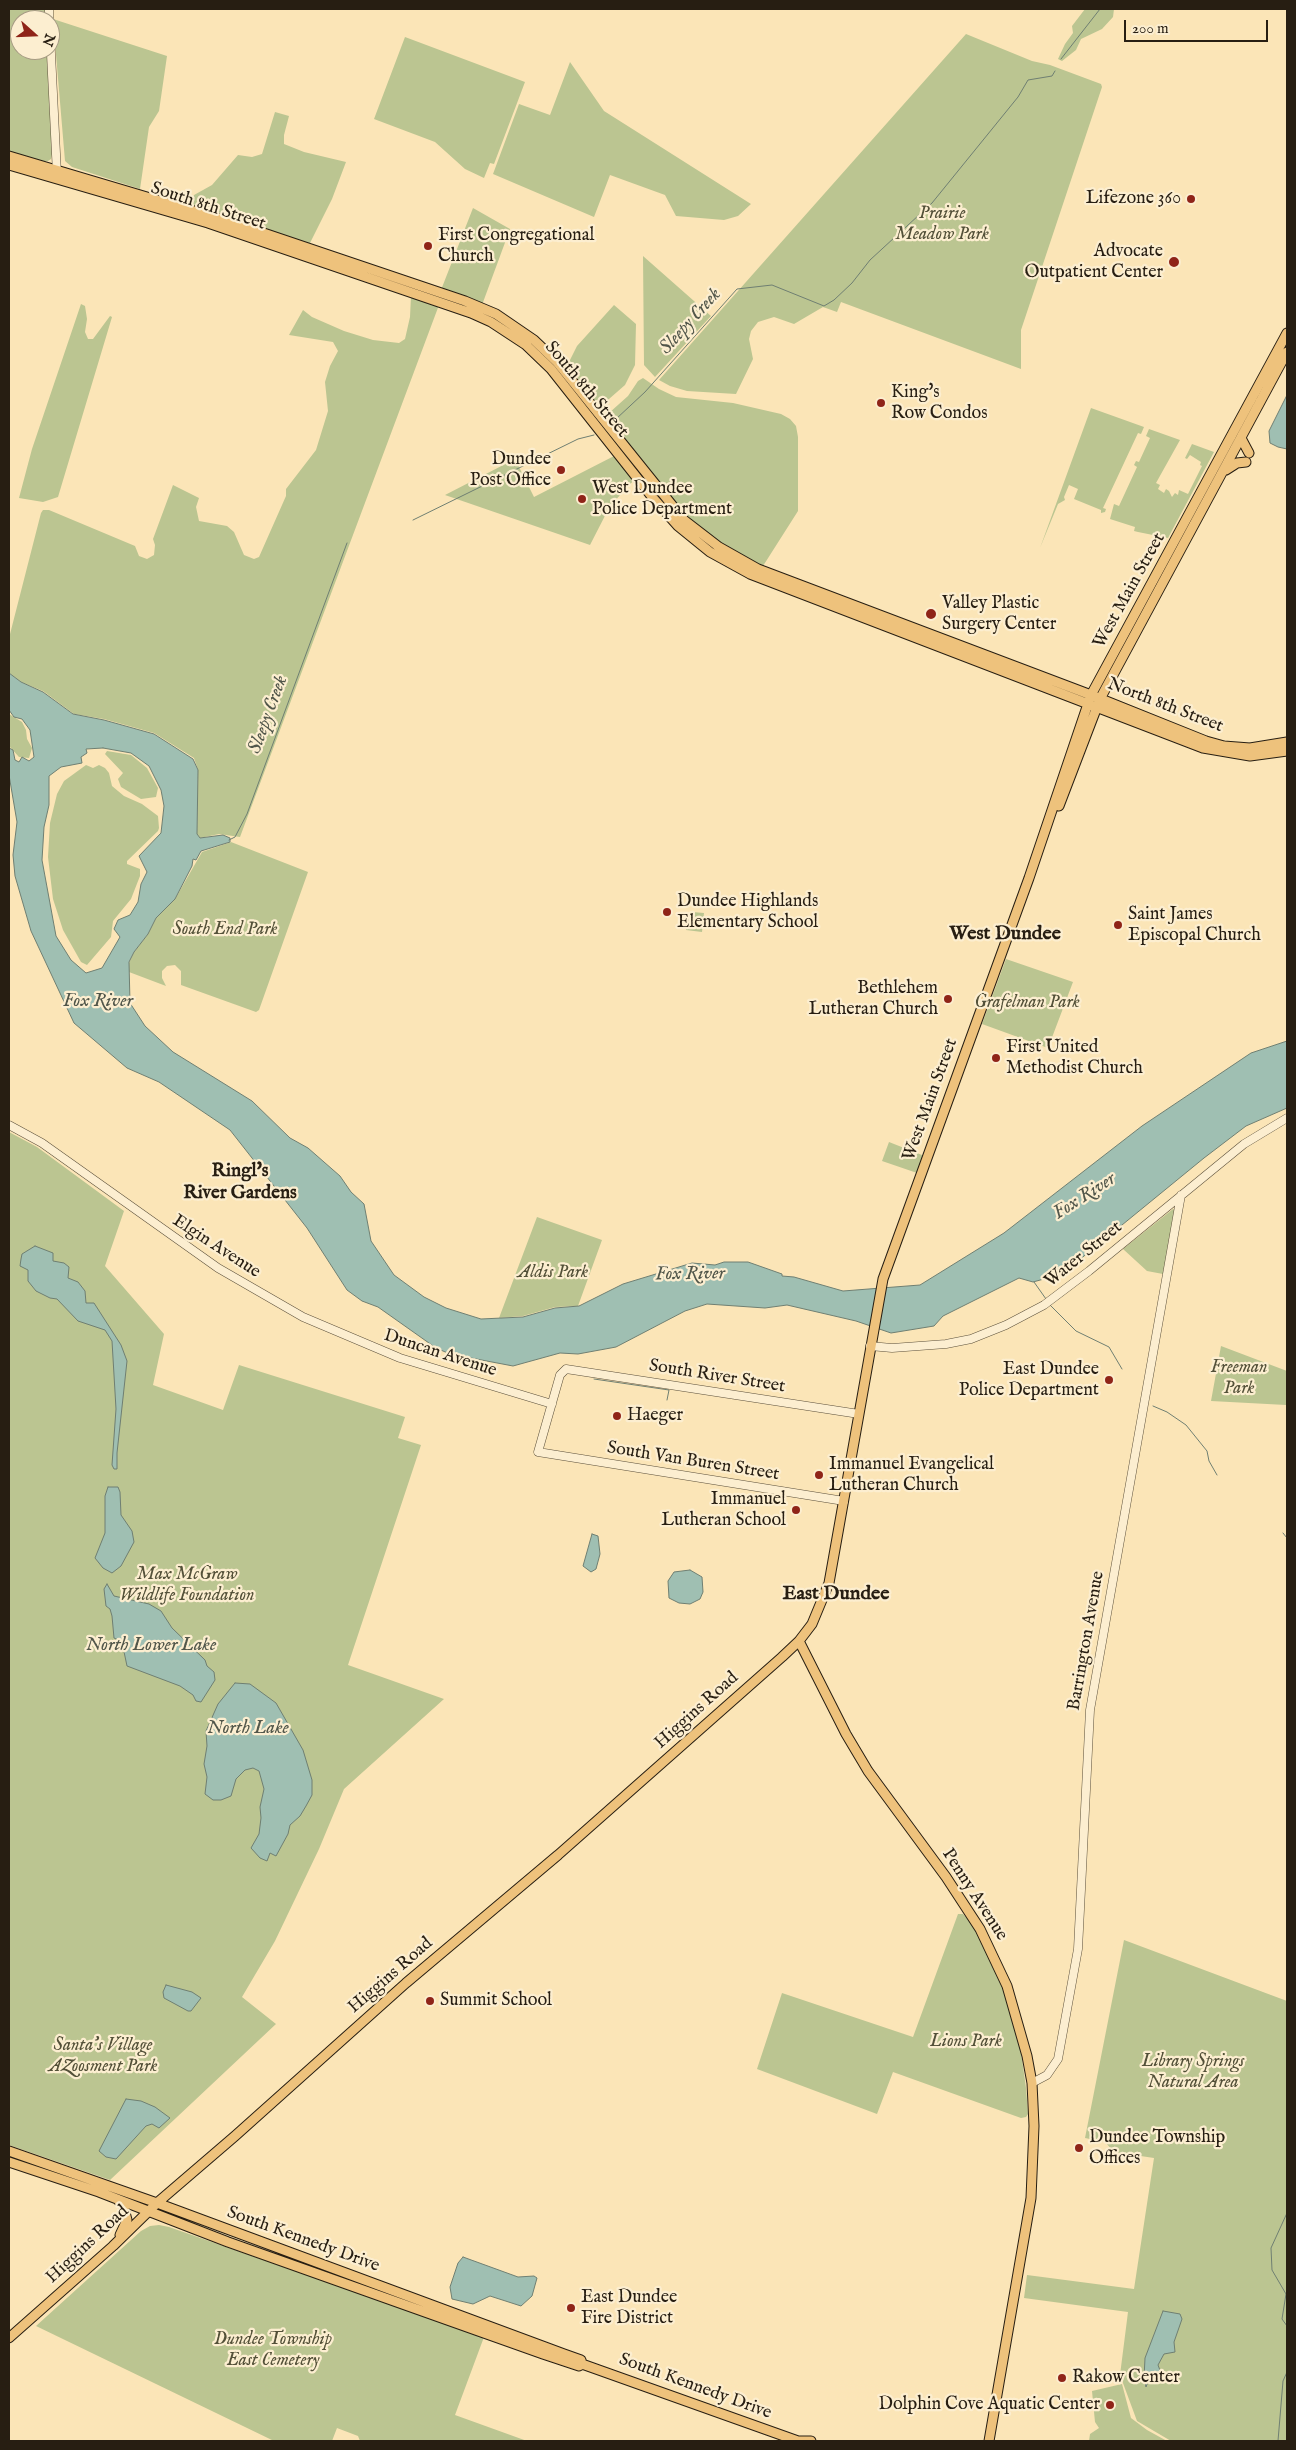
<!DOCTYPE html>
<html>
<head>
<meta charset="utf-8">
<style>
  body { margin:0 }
  #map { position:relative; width:1296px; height:2450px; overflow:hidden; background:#fbe5b7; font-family:"IM FELL English",serif }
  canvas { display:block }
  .frame { position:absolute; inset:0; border:10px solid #271e12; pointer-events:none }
  .north { position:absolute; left:10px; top:10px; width:50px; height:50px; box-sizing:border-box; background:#fceed0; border:1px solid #a79b84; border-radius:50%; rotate:110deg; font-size:14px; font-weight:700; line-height:20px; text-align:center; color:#271e12 }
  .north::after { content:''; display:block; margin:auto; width:18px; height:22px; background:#8f2418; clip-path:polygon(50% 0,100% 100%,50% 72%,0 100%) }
  .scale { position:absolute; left:1124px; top:20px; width:144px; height:22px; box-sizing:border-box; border:2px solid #271e12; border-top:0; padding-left:6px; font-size:15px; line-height:18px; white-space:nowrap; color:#271e12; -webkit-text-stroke:4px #fceed0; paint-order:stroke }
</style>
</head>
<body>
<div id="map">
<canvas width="1296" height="2450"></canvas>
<div class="frame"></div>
<div class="north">N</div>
<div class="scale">200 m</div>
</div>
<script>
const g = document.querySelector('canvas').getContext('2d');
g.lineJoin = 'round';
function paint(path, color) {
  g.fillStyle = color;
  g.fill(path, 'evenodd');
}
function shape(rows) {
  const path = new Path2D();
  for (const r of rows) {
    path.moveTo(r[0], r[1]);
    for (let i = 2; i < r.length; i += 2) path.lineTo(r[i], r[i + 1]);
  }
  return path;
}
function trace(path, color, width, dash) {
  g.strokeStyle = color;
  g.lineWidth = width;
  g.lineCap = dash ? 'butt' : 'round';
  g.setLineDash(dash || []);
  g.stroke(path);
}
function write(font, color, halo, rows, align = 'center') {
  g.font = font + ' "IM FELL English",serif';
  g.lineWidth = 4.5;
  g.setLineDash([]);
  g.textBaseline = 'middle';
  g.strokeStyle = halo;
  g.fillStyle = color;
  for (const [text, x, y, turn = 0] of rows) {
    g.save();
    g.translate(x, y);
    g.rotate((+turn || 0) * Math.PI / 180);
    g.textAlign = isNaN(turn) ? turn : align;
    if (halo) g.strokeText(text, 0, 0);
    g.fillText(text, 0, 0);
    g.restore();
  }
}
const green = shape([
  [9,9,46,9,47,20,20,20,20,50,49,50,53,149,51,159,48,161,39,161,9,152],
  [1085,9,1114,9,1113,17,1102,29,1081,39,1076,50,1062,61,1058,59,1065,44,1073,33,1072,26],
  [53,19,167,56,159,111,149,127,140,189,72,167,65,161],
  [966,34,1032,61,1050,65,1101,84,1102,87,1021,330,1021,369,841,302,837,312,823,307,794,324,774,317,758,322,751,331,749,339,753,359,736,394,687,391,670,386,659,380],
  [405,37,525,82,494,164,490,163,484,178,465,169,435,142,374,119],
  [570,62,604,111,751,204,738,216,724,220,676,216,665,195,610,175,594,217,493,174,519,104,550,115],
  [275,112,289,116,284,135,284,144,304,152,346,162,332,199,310,243,304,243,190,205,194,195,212,185,238,155,252,157,262,154],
  [473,208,510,229,482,305,441,290],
  [643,256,711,316,655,377,644,365],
  [411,296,439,305,240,837,219,834,200,838,197,834,198,770,194,758,154,733,104,719,74,714,43,691,21,682,9,673,9,638,41,513,43,510,49,510,135,546,139,556,147,559,154,555,155,545,153,539,173,485,199,498,196,507,199,521,227,526,234,532,244,555,254,559,259,557,286,496,286,489,316,450,328,411,325,382,330,366,338,351,333,342,289,335,303,310,312,317,344,331,373,340,399,343,405,339,410,317],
  [81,304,85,306,87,319,85,332,88,339,93,339,110,316,112,317,58,497,43,502,19,498,32,449],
  [614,305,636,324,635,365,625,385,601,406,598,406,571,369,569,362,577,346],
  [643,378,659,389,676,397,733,403,781,414,790,419,796,426,798,437,798,511,763,566,723,546,692,521,678,508,607,419,609,413,628,396,638,381],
  [1091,408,1144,427,1141,434,1138,433,1103,508,1106,509,1105,512,1101,513,1101,510,1074,499,1078,489,1069,485,1064,497,1065,500,1058,504,1040,548],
  [1149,429,1180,440,1156,483,1160,485,1158,489,1164,493,1166,489,1169,491,1172,497,1175,493,1178,495,1179,490,1188,494,1202,466,1200,465,1201,462,1190,455,1187,459,1185,458,1192,444,1214,452,1168,538,1138,532,1134,531,1135,527,1110,519,1114,504,1119,506,1137,467,1134,465,1136,461,1139,462,1150,438,1146,436],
  [616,455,635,479,610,506,590,545,445,495,515,459,534,497],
  [9,714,22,722,26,730,27,739,32,748,29,758,19,757,10,747],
  [107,751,131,755,147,768,158,788,156,797,141,799,121,787,118,779,123,773,105,754],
  [86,765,93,768,99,765,105,768,109,773,112,786,124,796,142,804,158,816,159,828,158,831,127,861,127,864,140,869,140,876,131,899,113,921,111,937,87,965,81,962,63,930,53,899,48,857,50,823,57,794,64,781],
  [231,842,308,872,259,1010,256,1012,181,985,181,971,175,965,167,966,162,971,162,978,166,986,129,972,129,963,134,952,148,934,156,918,175,899,202,852],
  [692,912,704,913,702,932,686,930,688,919,691,916],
  [1006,959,1073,982,1048,1048,982,1024],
  [9,1132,37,1147,124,1211,105,1266,164,1334,153,1385,223,1410,239,1365,405,1417,398,1438,421,1445,348,1665,444,1699,344,1789,319,1849,275,1941,242,1997,276,2024,110,2180,9,2145],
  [889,1142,927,1157,920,1174,882,1161],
  [1173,1209,1175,1210,1163,1274,1147,1271,1123,1249],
  [537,1217,602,1240,578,1306,555,1307,523,1316,499,1318],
  [1221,1346,1287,1371,1286,1405,1211,1401],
  [958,1914,963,1914,974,1926,1002,1986,1012,2014,1021,2052,1026,2088,1028,2114,1026,2117,1021,2118,893,2072,877,2114,757,2069,782,1993,913,2037],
  [1124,1940,1287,2001,1287,2441,1171,2441,1137,2421,1120,2375,1128,2312,1024,2298,1027,2275,1134,2289,1154,2158,1114,2152,1105,2142,1085,2138],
  [159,2225,169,2227,484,2337,455,2415,527,2441,360,2441,358,2436,337,2428,332,2441,274,2441,36,2326,141,2231,150,2226],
  [1122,2384,1131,2418,1147,2430,1167,2441,1089,2441,1090,2434,1099,2428,1095,2422,1092,2391]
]);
const water = shape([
  [1287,395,1287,449,1278,447,1270,443,1269,431,1287,395],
  [9,673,21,682,43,692,73,714,104,720,154,734,193,759,198,770,197,834,200,838,223,835,230,838,230,842,201,851,196,860,193,859,192,866,175,899,156,918,148,934,134,952,129,962,130,1003,145,1026,173,1052,252,1101,290,1138,308,1148,340,1176,351,1192,364,1204,371,1241,394,1275,424,1297,446,1308,481,1319,523,1317,555,1308,579,1306,623,1284,692,1263,715,1265,724,1262,748,1262,782,1274,782,1276,794,1277,843,1291,920,1285,1004,1233,1142,1126,1251,1053,1287,1041,1287,1108,1246,1126,1204,1158,1062,1274,1033,1282,1019,1278,943,1316,934,1326,891,1333,856,1321,787,1305,765,1308,707,1304,685,1311,616,1347,578,1354,560,1353,513,1366,450,1354,436,1348,378,1307,362,1301,347,1290,307,1228,230,1130,159,1082,127,1068,74,1023,31,931,15,876,13,855,17,822,9,775,9,748,13,750,15,760,19,762,22,757,29,761,34,757,30,730,22,719,14,717,9,710,9,673],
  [103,748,131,753,149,766,161,790,164,806,161,833,139,856,147,872,141,884,138,902,130,915,118,920,114,929,120,937,102,968,86,973,71,960,56,936,42,860,44,827,49,805,49,776,61,767,82,763,81,757,87,753,86,749,103,748],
  [35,1246,53,1253,53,1261,64,1263,69,1267,68,1278,78,1282,85,1291,86,1303,94,1303,121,1345,127,1361,117,1453,117,1469,114,1469,112,1465,116,1409,112,1341,105,1330,78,1321,57,1299,50,1298,36,1291,28,1281,28,1270,20,1266,21,1259,22,1254,35,1246],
  [108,1487,118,1487,120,1492,121,1515,132,1531,134,1542,121,1566,112,1573,103,1568,95,1558,105,1533,105,1496,108,1487],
  [592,1534,598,1536,600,1554,596,1569,591,1572,583,1566,592,1534],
  [690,1570,702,1577,703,1592,700,1599,690,1604,679,1603,669,1598,668,1581,674,1572,690,1570],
  [107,1584,114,1596,149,1604,161,1611,172,1628,205,1660,207,1666,214,1672,215,1680,201,1702,196,1701,193,1695,180,1686,127,1666,123,1647,121,1641,114,1638,112,1616,110,1609,106,1606,104,1589,107,1584],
  [235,1683,250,1684,276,1703,303,1750,312,1780,312,1795,306,1806,300,1816,290,1825,288,1834,276,1856,270,1853,267,1861,260,1858,251,1848,259,1834,261,1818,260,1807,264,1789,259,1771,253,1768,245,1770,236,1779,231,1796,221,1800,213,1800,205,1794,207,1777,204,1764,207,1746,206,1731,218,1704,235,1683],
  [166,1985,192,1992,201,1998,191,2011,188,2011,164,1998,163,1992,166,1985],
  [126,2099,141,2101,155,2107,170,2118,159,2128,152,2124,146,2126,116,2159,106,2157,99,2151,126,2099],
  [463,2257,518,2277,534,2276,537,2278,532,2296,521,2306,490,2296,473,2304,452,2299,450,2287,458,2263,463,2257],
  [1163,2311,1180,2314,1182,2319,1174,2342,1175,2352,1164,2354,1158,2365,1161,2373,1150,2376,1146,2387,1144,2378,1145,2358,1163,2311]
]);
const stream = shape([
  [1061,59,1100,9],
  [616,419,645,392,737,289,772,285,824,306,834,300,852,283,870,260,932,203,1018,97,1028,80,1052,76,1055,71],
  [413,520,578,439,594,435],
  [229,840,235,837,247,814,347,543],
  [1034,1282,1046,1299],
  [1050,1305,1076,1331,1109,1347,1122,1369],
  [594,1379,669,1390,667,1400],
  [1153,1406,1167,1412,1186,1425,1207,1451,1209,1461,1217,1475],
  [1283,1533,1287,1538],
  [1287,2213,1271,2248,1272,2270,1286,2294,1282,2319,1287,2326],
  [1278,2441,1283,2381,1287,2372]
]);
const tertiary = shape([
  [49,9,49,20],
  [50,34,57,174],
  [9,1125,42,1143,218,1268,303,1317,400,1358,552,1404],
  [870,1346,892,1348,946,1344,971,1339,1006,1325,1044,1305,1089,1271,1244,1144,1287,1118],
  [844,1501,538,1452,560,1375,566,1369,859,1414],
  [1032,2083,1047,2075,1058,2059,1078,1949,1090,1710,1181,1195]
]);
const primary = shape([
  [9,156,231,222,465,301,496,314,534,340,557,362,684,520,719,547,758,569,1091,695,1206,741,1224,746,1250,748,1287,742],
  [9,165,208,223,471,313,491,322,526,345,551,369,653,498,678,526,710,552,750,574,1203,748,1250,756,1287,751],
  [1241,438,1249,453],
  [1226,470,1237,463,1246,462],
  [1059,806,1100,699,1287,352],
  [799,1641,846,1734,868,1771,946,1877,980,1929,1007,1986,1027,2056,1032,2083,1034,2126,1031,2198,989,2441],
  [9,2151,157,2203,564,2354,581,2360,582,2364],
  [9,2162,99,2192,228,2242,543,2354,579,2366,582,2364,798,2441,811,2441],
  [118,2200,123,2205,127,2220,120,2235],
  [9,2338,113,2246,157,2203,235,2136,406,1983,558,1855,782,1657,799,1641,812,1624,829,1583,883,1279,1029,878,1091,695,1287,333]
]);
const markers = [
  [1191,199,5,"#8f2418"],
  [428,246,5,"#8f2418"],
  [1174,262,6,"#8f2418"],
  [881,403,5,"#8f2418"],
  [561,470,5,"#8f2418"],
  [582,499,5,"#8f2418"],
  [931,614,6,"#8f2418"],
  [667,912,5,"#8f2418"],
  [1118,925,5,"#8f2418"],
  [948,999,5,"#8f2418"],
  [996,1058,5,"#8f2418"],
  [1109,1380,5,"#8f2418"],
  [617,1416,5,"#8f2418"],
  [819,1475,5,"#8f2418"],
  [796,1510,5,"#8f2418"],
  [430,2001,5,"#8f2418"],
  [1079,2148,5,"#8f2418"],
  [571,2308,5,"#8f2418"],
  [1062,2378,5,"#8f2418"],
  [1110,2405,5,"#8f2418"]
];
const poiNames = [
  ["Lifezone 360",1181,199,"right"],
  ["First Congregational",438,236],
  ["Church",438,257],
  ["Advocate",1163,252,"right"],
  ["Outpatient Center",1163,273,"right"],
  ["King's",891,393],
  ["Row Condos",891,414],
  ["Dundee",551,460,"right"],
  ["Post Office",551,481,"right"],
  ["West Dundee",592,489],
  ["Police Department",592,510],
  ["Valley Plastic",942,604],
  ["Surgery Center",942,625],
  ["Dundee Highlands",677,902],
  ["Elementary School",677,923],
  ["Saint James",1128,915],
  ["Episcopal Church",1128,936],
  ["Bethlehem",938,989,"right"],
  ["Lutheran Church",938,1010,"right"],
  ["First United",1006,1048],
  ["Methodist Church",1006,1069],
  ["East Dundee",1099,1370,"right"],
  ["Police Department",1099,1391,"right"],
  ["Haeger",627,1416],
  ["Immanuel Evangelical",829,1465],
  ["Lutheran Church",829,1486],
  ["Immanuel",786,1500,"right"],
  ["Lutheran School",786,1521,"right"],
  ["Summit School",440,2001],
  ["Dundee Township",1089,2138],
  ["Offices",1089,2159],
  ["East Dundee",581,2298],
  ["Fire District",581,2319],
  ["Rakow Center",1072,2378],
  ["Dolphin Cove Aquatic Center",1100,2405,"right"]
];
const streetNames = [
  ["South 8th Street",208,207,18],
  ["South 8th Street",586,390,50],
  ["West Main Street",1130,591,-61],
  ["North 8th Street",1165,706,21],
  ["West Main Street",931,1100,-70],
  ["Elgin Avenue",216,1247,33],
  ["Water Street",1084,1255,-39],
  ["Duncan Avenue",440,1354,18],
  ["South River Street",717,1377,9],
  ["South Van Buren Street",693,1462,9],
  ["Barrington Avenue",1087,1641,-80],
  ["Higgins Road",697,1711,-42],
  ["Penny Avenue",974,1895,57],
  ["Higgins Road",391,1976,-41],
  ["South Kennedy Drive",303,2240,20],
  ["Higgins Road",88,2245,-43],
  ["South Kennedy Drive",695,2387,20]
];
const parkNames = [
  ["Prairie",942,214],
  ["Meadow Park",942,235],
  ["South End Park",225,930],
  ["Grafelman Park",1027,1003],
  ["Aldis Park",553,1273],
  ["Freeman",1239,1368],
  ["Park",1239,1389],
  ["Max McGraw",187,1575],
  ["Wildlife Foundation",187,1596],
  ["Lions Park",966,2042],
  ["Santa's Village",103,2046],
  ["AZoosment Park",103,2067],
  ["Library Springs",1193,2062],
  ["Natural Area",1193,2083],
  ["Dundee Township",273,2340],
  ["East Cemetery",273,2361]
];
const waterNames = [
  ["Sleepy Creek",691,322,-48],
  ["Sleepy Creek",269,715,-70],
  ["Fox River",98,1002],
  ["Fox River",1085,1197,-33],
  ["Fox River",690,1275,-1],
  ["North Lower Lake",151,1646],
  ["North Lake",248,1729]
];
const neighbourhoodNames = [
  ["Ringl's",240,1172],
  ["River Gardens",240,1194]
];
const quarterNames = [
  ["West Dundee",1005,935],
  ["East Dundee",836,1595]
];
paint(green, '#bbc591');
paint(water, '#9fbfb2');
trace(water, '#6f7f72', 1);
trace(stream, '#6f7f72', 1);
trace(tertiary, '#5c503b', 9);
trace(primary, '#271e12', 11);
trace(tertiary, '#fceed0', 8);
trace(primary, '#eec27c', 9);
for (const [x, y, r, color] of markers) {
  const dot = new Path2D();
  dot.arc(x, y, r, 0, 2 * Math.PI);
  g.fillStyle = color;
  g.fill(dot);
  trace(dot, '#fceed0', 2);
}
write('18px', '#271e12', '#fceed0', poiNames, 'left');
write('18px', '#271e12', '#fceed0', streetNames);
write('italic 18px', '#535038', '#fceed0', parkNames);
write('italic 19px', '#51564a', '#fceed0', waterNames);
write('bold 19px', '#271e12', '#fceed0', neighbourhoodNames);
write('bold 20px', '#271e12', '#fceed0', quarterNames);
</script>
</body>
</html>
